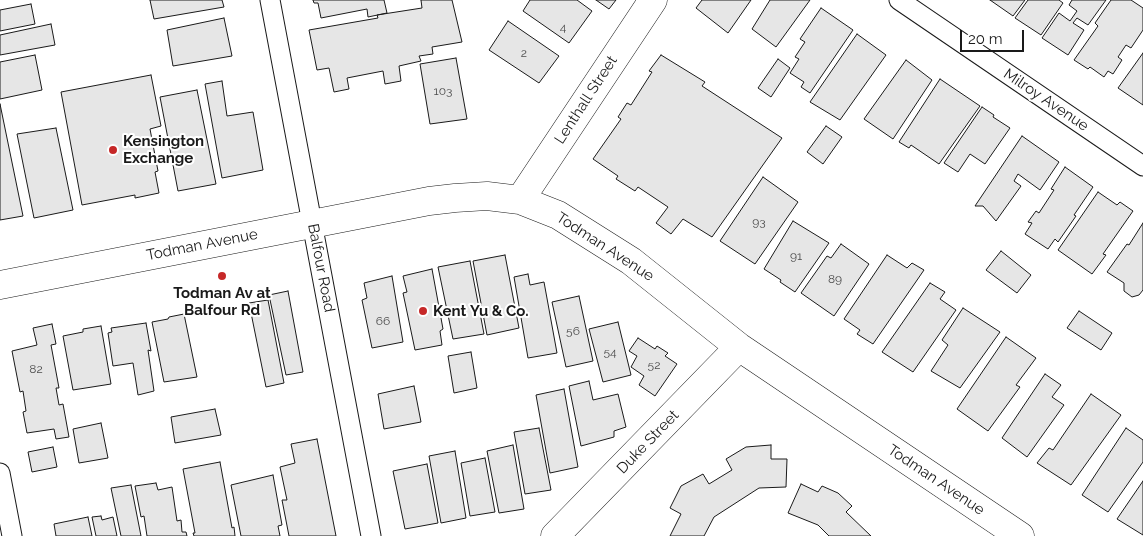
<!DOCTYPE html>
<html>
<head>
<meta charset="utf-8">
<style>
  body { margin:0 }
  #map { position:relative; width:1143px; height:536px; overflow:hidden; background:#fff; font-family:Raleway,sans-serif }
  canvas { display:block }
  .scale { position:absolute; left:960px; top:30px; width:64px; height:22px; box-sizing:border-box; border:2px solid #1a1a1a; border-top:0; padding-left:6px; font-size:15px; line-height:18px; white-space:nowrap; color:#1a1a1a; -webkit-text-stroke:4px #fff; paint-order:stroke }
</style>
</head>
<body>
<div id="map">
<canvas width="1143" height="536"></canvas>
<div class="scale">20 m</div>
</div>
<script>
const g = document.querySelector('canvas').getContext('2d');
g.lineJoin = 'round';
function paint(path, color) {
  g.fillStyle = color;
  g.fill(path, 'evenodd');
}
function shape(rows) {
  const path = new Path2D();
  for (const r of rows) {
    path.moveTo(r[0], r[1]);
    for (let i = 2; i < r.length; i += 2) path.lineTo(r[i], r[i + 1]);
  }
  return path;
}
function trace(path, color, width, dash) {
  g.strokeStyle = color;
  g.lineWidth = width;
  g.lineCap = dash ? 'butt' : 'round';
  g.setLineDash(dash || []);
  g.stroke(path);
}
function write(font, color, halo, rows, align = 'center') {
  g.font = font + ' Raleway,sans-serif';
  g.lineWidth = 4;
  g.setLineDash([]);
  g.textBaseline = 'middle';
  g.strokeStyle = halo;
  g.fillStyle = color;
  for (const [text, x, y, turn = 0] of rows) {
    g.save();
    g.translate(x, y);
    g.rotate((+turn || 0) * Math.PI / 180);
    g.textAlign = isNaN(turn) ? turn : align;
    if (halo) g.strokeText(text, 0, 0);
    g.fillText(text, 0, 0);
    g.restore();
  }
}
const building = shape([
  [150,0,222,0,224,7,154,19,150,0],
  [313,0,384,0,387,13,368,17,367,9,321,18,318,3,314,3,313,0],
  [421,0,452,0,462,42,432,47,433,54,419,56,421,61,399,66,401,81,385,84,383,71,347,78,349,89,334,92,329,68,317,70,309,30,378,18,377,15,422,8,421,0],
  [530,0,577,0,592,11,569,43,523,11,530,0],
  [596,0,616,0,609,9,596,0],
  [702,0,751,0,728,33,696,8,702,0],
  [770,0,810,0,776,47,752,29,770,0],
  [990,0,1025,0,1013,16,990,0],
  [1028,0,1059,0,1063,3,1041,35,1015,18,1028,0],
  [1072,0,1106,0,1088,25,1077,18,1073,23,1084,30,1068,55,1042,38,1059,13,1070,21,1077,11,1069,5,1072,0],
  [1111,0,1131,0,1143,8,1143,30,1131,48,1126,45,1118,57,1122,60,1113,74,1108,71,1104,77,1090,67,1088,69,1074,60,1098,26,1095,23,1111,0],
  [31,4,35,24,0,31,0,10,31,4],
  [821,8,853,30,810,93,801,87,804,82,790,73,799,59,795,57,805,42,800,39,821,8],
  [224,18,232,56,173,66,167,30,224,18],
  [508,21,559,56,539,83,489,50,508,21],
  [51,24,55,45,0,55,0,35,51,24],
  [857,34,886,55,840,120,810,102,857,34],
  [1143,53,1143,105,1118,88,1143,53],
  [35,55,42,90,0,99,0,62,35,55],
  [661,55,705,82,702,86,782,138,712,237,683,219,671,234,656,223,668,207,638,187,635,191,616,179,618,176,593,159,621,119,618,117,627,103,631,105,652,72,649,71,661,55],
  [456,58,467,119,430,124,420,64,456,58],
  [778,59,790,68,771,97,758,88,778,59],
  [906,60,932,80,893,139,864,119,906,60],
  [151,75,161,126,150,129,158,171,155,172,159,193,135,198,135,195,82,205,61,92,151,75],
  [940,79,980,106,939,164,911,145,909,148,899,142,940,79],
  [222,81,227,116,253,112,263,170,222,178,205,84,222,81],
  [197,90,216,184,178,191,160,97,197,90],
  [0,104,23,216,0,220,0,104],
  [982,107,994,115,993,117,1010,128,985,164,970,154,958,172,944,163,982,107],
  [826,126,842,137,823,164,807,152,826,126],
  [56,128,73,210,34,218,17,134,56,128],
  [1022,136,1059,162,1040,190,1018,174,1014,181,1021,186,996,221,983,206,975,206,1022,136],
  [1065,167,1093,187,1074,215,1076,216,1058,242,1055,239,1048,249,1025,234,1032,223,1028,222,1036,211,1039,213,1054,190,1051,189,1065,167],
  [763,177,798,202,755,264,720,241,763,177],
  [1098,192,1117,205,1120,202,1133,211,1103,254,1106,255,1092,274,1058,250,1098,192],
  [793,221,829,243,795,292,780,282,781,280,764,269,793,221],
  [1143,223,1143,290,1139,295,1132,297,1124,291,1124,283,1107,272,1127,244,1129,245,1143,223],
  [841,244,869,264,834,316,801,293,827,256,831,258,841,244],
  [1001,251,1031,275,1017,293,986,270,1001,251],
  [505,255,519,328,487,335,473,261,505,255],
  [887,255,907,268,912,263,924,270,873,344,857,334,860,330,844,319,887,255],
  [470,261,484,334,453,339,438,267,470,261],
  [432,269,443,329,440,331,442,345,415,350,403,293,407,292,403,276,432,269],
  [528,274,530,285,544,282,557,353,528,358,514,277,528,274],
  [392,276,403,342,372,348,362,300,367,298,364,283,392,276],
  [930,283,945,292,940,299,956,310,913,372,882,352,930,283],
  [288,291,303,372,286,375,269,295,288,291],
  [579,296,593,361,566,367,552,302,579,296],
  [268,300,284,383,266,387,249,303,268,300],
  [963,308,1000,332,960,388,931,371,948,345,942,340,963,308],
  [1079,311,1112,333,1101,350,1067,328,1079,311],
  [184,314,197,377,164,382,152,322,168,319,169,317,184,314],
  [618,322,631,375,603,382,589,329,618,322],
  [146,323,151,351,148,350,154,391,138,395,133,363,113,366,108,333,112,332,111,328,146,323],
  [52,324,56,344,51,345,59,388,56,388,59,405,63,404,69,437,56,439,54,429,27,433,23,412,26,411,23,391,20,392,12,351,37,345,33,328,52,324],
  [101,326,111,384,73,390,63,336,83,332,83,329,101,326],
  [1006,337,1036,358,1016,385,1020,387,988,431,957,409,1006,337],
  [638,338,655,349,657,346,668,353,665,356,677,364,655,396,639,385,644,376,631,367,637,356,629,351,638,338],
  [471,352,477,388,454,393,448,356,471,352],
  [1045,374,1061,385,1052,397,1064,405,1027,457,1002,438,1045,374],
  [589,381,593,400,618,394,626,427,614,431,614,437,581,446,569,386,589,381],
  [414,386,421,422,384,429,378,394,414,386],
  [564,389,578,467,550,473,536,395,564,389],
  [1091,394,1121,415,1071,485,1037,463,1049,448,1053,450,1091,394],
  [215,409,221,435,175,443,171,417,215,409],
  [101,423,108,458,79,463,73,429,101,423],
  [539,428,551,490,525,494,514,432,539,428],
  [1126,428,1143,440,1143,462,1108,512,1082,495,1126,428],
  [317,439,336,536,289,536,282,500,287,500,280,467,295,463,291,444,317,439],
  [513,445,524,509,499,513,487,451,513,445],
  [771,445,771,459,787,459,786,487,759,488,714,517,704,536,670,536,681,514,670,508,681,486,703,474,709,484,732,470,726,459,746,447,771,445],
  [53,447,57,467,32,472,28,452,53,447],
  [455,451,466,518,441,523,429,456,455,451],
  [485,458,495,512,470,516,461,463,485,458],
  [220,462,232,528,234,527,235,536,194,536,193,533,195,533,183,469,220,462],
  [427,464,438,523,405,529,393,471,427,464],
  [273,475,282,525,278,526,280,536,241,536,231,485,273,475],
  [1143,481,1143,535,1117,519,1143,481],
  [156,483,158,490,172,487,177,521,181,520,182,532,186,532,187,536,147,536,144,516,141,517,135,486,156,483],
  [801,484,818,492,822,486,838,493,852,506,846,512,871,536,829,536,818,525,788,513,801,484],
  [131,485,141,536,121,536,111,488,131,485],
  [101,516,102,520,113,517,117,536,96,536,92,517,101,516],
  [88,517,92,536,56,536,54,524,88,517]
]);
const street = shape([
  [270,0,371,536],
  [899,0,1143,166],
  [0,473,12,536]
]);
const secondary = shape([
  [520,200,653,0],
  [0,285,429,201,455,198,487,196,520,200,558,215,631,261,739,347,1020,536],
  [555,536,739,347]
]);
const markers = [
  [113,150,5,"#c62828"],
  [222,276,5,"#c62828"],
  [423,311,5,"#c62828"]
];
const numberNames = [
  ["4",563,27],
  ["2",524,53],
  ["103",443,91],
  ["93",759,222],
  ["91",796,256],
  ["89",835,279],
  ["66",383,321],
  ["56",573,331],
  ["54",610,352],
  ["52",654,365],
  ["82",36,369]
];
const streetNames = [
  ["Lenthall Street",586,100,-57],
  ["Milroy Avenue",1046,100,34],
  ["Todman Avenue",202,245,-11],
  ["Todman Avenue",605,247,33],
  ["Balfour Road",321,268,79],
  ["Duke Street",648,442,-46],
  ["Todman Avenue",936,480,34]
];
const poiNames = [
  ["Kensington",123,141],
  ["Exchange",123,158],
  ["Todman Av at",222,293,"center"],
  ["Balfour Rd",222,310,"center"],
  ["Kent Yu & Co.",433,311]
];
paint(building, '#e6e6e6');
trace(building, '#1a1a1a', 1);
trace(street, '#1a1a1a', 21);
trace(secondary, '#1a1a1a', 29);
trace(street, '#fff', 19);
trace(secondary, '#fff', 28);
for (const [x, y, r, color] of markers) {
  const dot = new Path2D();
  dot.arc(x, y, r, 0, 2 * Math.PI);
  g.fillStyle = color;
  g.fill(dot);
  trace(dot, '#fff', 2);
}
write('12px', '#4d4d4d', null, numberNames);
write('15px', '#1a1a1a', '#fff', streetNames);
write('bold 15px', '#1a1a1a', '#fff', poiNames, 'left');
</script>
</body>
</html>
